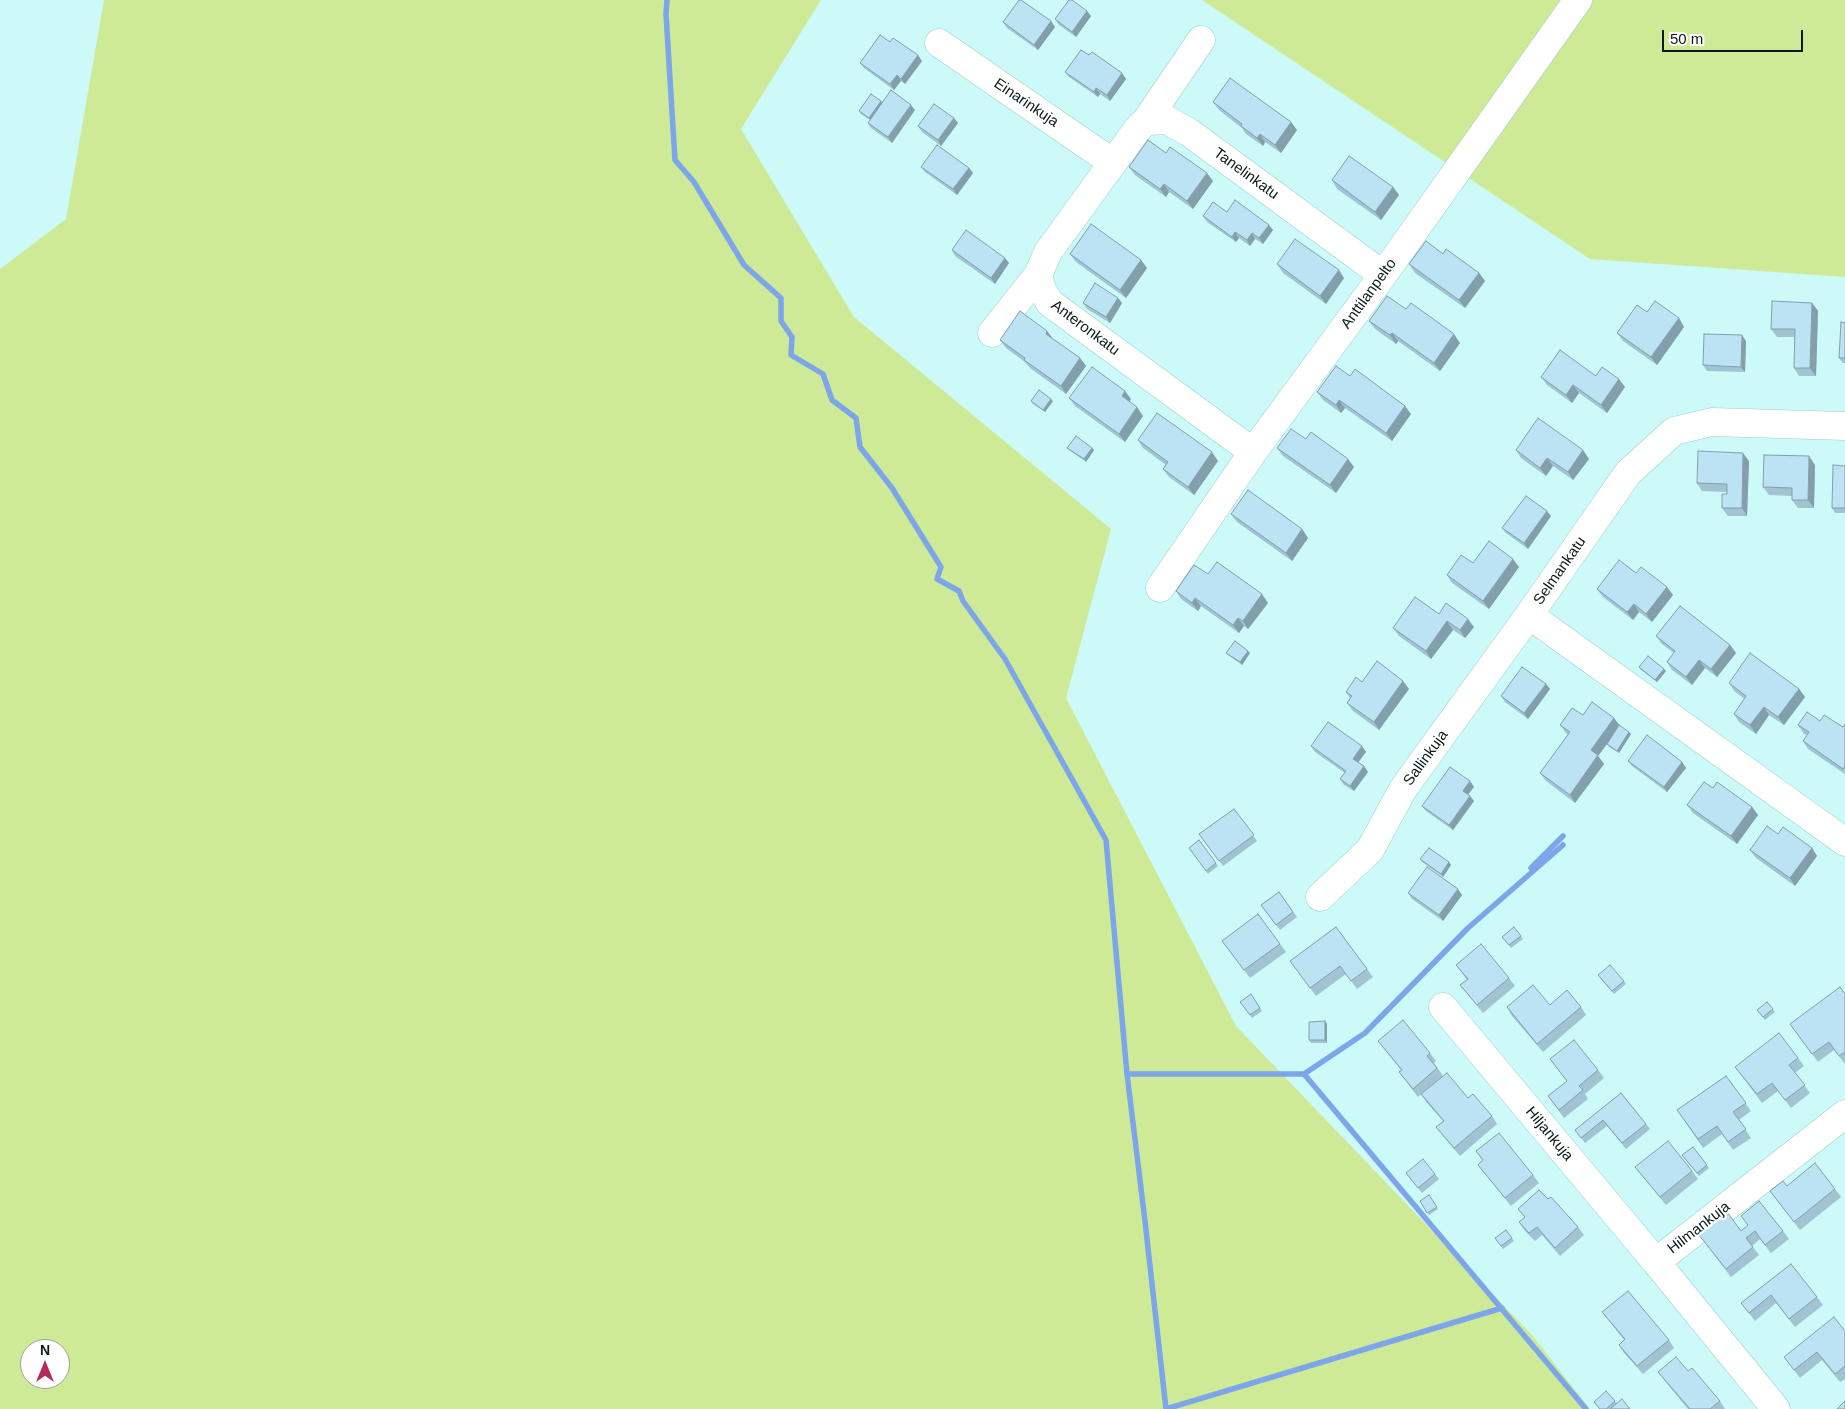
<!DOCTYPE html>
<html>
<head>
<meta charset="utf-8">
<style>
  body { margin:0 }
  #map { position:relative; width:1845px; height:1409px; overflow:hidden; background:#ccfaf8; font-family:Arial,sans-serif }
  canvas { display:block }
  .north { position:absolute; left:20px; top:1339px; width:50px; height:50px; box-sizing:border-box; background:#fff; border:1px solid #9ca3a3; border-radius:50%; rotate:0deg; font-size:14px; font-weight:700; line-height:20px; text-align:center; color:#081a19 }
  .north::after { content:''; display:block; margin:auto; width:18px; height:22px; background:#b6285b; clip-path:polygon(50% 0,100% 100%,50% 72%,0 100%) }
  .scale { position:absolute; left:1662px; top:30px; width:141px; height:22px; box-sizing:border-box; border:2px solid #081a19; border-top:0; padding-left:6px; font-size:15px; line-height:18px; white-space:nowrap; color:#081a19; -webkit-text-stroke:4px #fff; paint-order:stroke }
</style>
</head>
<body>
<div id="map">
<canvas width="1845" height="1409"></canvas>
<div class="north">N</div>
<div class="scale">50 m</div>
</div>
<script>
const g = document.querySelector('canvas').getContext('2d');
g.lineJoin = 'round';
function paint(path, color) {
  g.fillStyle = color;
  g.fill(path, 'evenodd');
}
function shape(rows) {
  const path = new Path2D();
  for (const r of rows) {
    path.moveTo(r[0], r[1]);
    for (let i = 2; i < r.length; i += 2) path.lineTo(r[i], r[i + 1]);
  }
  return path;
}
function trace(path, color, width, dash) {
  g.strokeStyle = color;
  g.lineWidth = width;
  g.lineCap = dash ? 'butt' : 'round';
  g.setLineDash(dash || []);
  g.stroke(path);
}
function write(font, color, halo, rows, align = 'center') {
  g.font = font + ' Arial,sans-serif';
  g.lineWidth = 4.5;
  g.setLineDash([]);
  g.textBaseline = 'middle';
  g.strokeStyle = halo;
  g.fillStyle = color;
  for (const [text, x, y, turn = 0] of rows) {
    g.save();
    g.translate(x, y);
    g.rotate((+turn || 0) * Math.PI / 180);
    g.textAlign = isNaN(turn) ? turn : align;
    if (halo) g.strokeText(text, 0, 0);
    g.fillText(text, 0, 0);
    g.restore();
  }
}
const green = shape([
  [104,0,821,0,741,129,854,317,1111,529,1066,698,1236,1026,1532,1335,1590,1409,0,1409,0,269,66,219],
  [30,1349,60,1349,60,1379,30,1379],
  [1202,0,1845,0,1845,277,1590,259]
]);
const stream = shape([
  [667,0,666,14,675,160,694,182,744,265,781,298,781,321,792,337,791,355,823,374,832,400,856,418,860,447,892,488,941,567,937,579,959,591,963,601,1005,659,1106,840,1127,1074,1145,1221,1166,1409],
  [1531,868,1563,836],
  [1127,1074,1304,1074,1365,1033,1468,928,1563,845],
  [1304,1074,1586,1409],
  [1166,1409,1502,1308]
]);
const minor = shape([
  [939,43,1113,163],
  [1146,121,1201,40],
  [992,333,1038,275],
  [1845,426,1712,422,1674,431,1628,473,1529,615,1845,842],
  [1253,452,1050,303,1042,290,1038,275,1048,252,1136,131,1146,121,1167,120,1190,133,1383,275],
  [1160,588,1253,452,1383,275,1578,0],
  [1320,897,1370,850,1403,789,1529,615],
  [1443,1007,1656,1262],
  [1776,1409,1656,1262,1845,1114]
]);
const wall = shape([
  [1091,16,1076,37,1059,25,1055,19],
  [1003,22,1055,27,1038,50,1007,28],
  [890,42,922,61,905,84,901,81,894,90,864,68,860,63],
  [1089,55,1122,73,1126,79,1110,101,1100,94,1098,97,1069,77,1065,72],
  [882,102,915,110,892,143,871,128,868,123,870,120,861,114,859,111],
  [1213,102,1297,130,1281,153,1265,142,1263,146,1246,134,1242,128,1219,110],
  [954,118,958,123,941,146,922,132,918,126],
  [921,167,969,168,973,173,957,195,925,172],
  [1129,167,1213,181,1193,209,1169,192,1166,197,1135,175],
  [1332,180,1393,187,1399,195,1381,220,1337,189],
  [1227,212,1273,230,1263,244,1255,239,1250,246,1239,238,1236,242,1207,222,1203,216],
  [952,250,1009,263,995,284,955,256],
  [1070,254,1141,260,1147,268,1126,298,1076,262],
  [1443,254,1479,273,1485,281,1465,308,1415,273,1409,264],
  [1277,264,1344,278,1326,304,1283,273],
  [1118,298,1122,303,1110,323,1087,309,1083,303],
  [1812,303,1818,311,1816,376,1799,376,1794,368,1795,337,1777,337,1771,329],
  [1406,309,1460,343,1440,371,1398,341,1396,344,1375,329,1369,321],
  [1647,312,1684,327,1657,365,1623,341,1617,333],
  [1845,323,1845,363,1843,363,1839,358],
  [1047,331,1053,339,1080,358,1086,366,1066,394,1030,368,1025,362,1006,348,1000,340],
  [1746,341,1745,372,1707,371,1703,365],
  [1350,376,1411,414,1392,441,1345,408,1341,413,1323,400,1317,392],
  [1596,376,1625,387,1607,413,1579,393,1572,403,1547,385,1541,377],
  [1069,398,1131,399,1129,402,1143,416,1125,442,1075,406],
  [1031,401,1053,401,1045,412,1033,404],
  [1306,439,1354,467,1336,493,1283,456,1277,448],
  [1138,440,1218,461,1194,495,1169,477,1163,469,1166,465,1143,448],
  [1067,448,1092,448,1094,450,1086,462,1069,450],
  [1516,450,1589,459,1573,480,1553,466,1546,476,1521,458],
  [1749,461,1747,516,1728,516,1722,508,1727,492,1702,491,1697,483],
  [1815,465,1814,508,1798,508,1792,500,1792,496,1769,495,1763,487],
  [1845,466,1845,513,1835,513,1832,508],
  [1231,514,1302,529,1308,538,1292,561,1237,522],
  [1551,516,1528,549,1506,533,1502,528],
  [1473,563,1519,567,1489,609,1452,583,1447,575],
  [1636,573,1667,587,1673,595,1652,622,1639,612,1633,620,1603,597,1597,589],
  [1208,574,1268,603,1248,629,1244,626,1239,633,1201,606,1198,611,1181,599,1176,591],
  [1439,614,1474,627,1465,638,1453,630,1431,659,1399,636,1393,628],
  [1656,636,1730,645,1736,653,1717,677,1705,668,1692,685,1672,670,1667,662,1674,653,1662,644],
  [1226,653,1250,653,1242,665,1228,655],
  [1639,667,1664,669,1666,671,1657,682,1641,670],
  [1362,682,1409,689,1379,730,1353,711,1347,703,1350,698,1346,692],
  [1729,683,1799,689,1805,697,1784,725,1769,715,1756,734,1739,722,1734,714,1745,699,1734,691],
  [1546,684,1550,689,1528,719,1505,702,1501,696],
  [1583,715,1614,718,1619,725,1631,734,1619,753,1609,747,1607,744,1608,743,1598,756,1604,764,1575,803,1546,781,1540,773,1568,735,1566,733,1560,725],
  [1820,721,1843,727,1845,724,1845,774,1808,749,1803,741,1807,735,1804,734,1798,725],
  [1311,746,1366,752,1358,762,1364,766,1368,772,1354,791,1344,785,1340,779,1345,773,1315,752],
  [1628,761,1682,762,1686,768,1667,792,1632,766],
  [1470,781,1474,787,1468,794,1474,801,1453,830,1426,811,1422,806],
  [1713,788,1752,807,1758,815,1737,844,1693,813,1687,805],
  [1234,809,1257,841,1223,866,1199,834],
  [1778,834,1812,848,1817,856,1795,886,1756,858,1750,850],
  [1199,840,1218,866,1208,874,1189,848],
  [1420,859,1449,862,1451,865,1443,877,1422,862],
  [1279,892,1297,917,1280,930,1261,905],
  [1408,893,1462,895,1443,921,1412,899],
  [1258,914,1286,952,1250,978,1222,941],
  [1336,927,1373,977,1357,989,1346,974,1316,996,1290,961],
  [1514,927,1523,939,1511,948,1502,937],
  [1456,965,1509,978,1515,986,1483,1013,1460,985,1467,980],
  [1600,978,1624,981,1626,984,1614,994],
  [1251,994,1262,1011,1252,1018,1240,1002],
  [1845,994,1845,1064,1834,1050,1818,1062,1796,1032],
  [1767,1002,1775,1012,1765,1020,1757,1010],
  [1550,1005,1581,1007,1586,1015,1543,1052,1512,1016,1507,1007],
  [1325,1021,1327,1024,1327,1043,1311,1043,1309,1040],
  [1378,1041,1430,1053,1436,1061,1434,1063,1443,1076,1418,1097,1399,1072,1401,1070],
  [1798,1058,1804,1066,1795,1073,1810,1093,1791,1108,1778,1091,1762,1103,1735,1067],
  [1550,1059,1598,1070,1604,1078,1585,1094,1588,1099,1564,1118,1548,1096,1567,1081],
  [1726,1076,1751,1111,1739,1120,1751,1138,1733,1150,1722,1134,1703,1148,1677,1110],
  [1621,1093,1650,1129,1626,1149,1607,1126,1585,1143,1575,1130],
  [1421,1094,1468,1098,1492,1116,1497,1124,1460,1156,1442,1135,1436,1127,1443,1121,1427,1103],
  [1693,1147,1709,1168,1699,1176,1682,1155],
  [1476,1151,1533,1175,1539,1183,1511,1206,1478,1165,1483,1161],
  [1635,1167,1692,1171,1698,1179,1666,1205],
  [1406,1173,1435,1174,1439,1179,1422,1193],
  [1787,1186,1835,1189,1841,1197,1800,1230,1770,1191],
  [1429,1195,1438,1209,1429,1215,1420,1201],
  [1548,1199,1578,1227,1584,1235,1560,1256,1542,1235,1535,1241,1525,1231,1519,1222,1525,1218,1518,1209],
  [1741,1216,1783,1231,1789,1239,1771,1253,1760,1239,1752,1246,1759,1255,1731,1277,1699,1235,1741,1231,1748,1225],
  [1506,1230,1514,1241,1503,1249,1495,1238],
  [1791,1264,1823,1305,1795,1327,1776,1303,1755,1321,1741,1303],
  [1602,1312,1669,1340,1674,1348,1643,1374,1624,1353,1619,1345,1624,1340],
  [1845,1331,1845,1379,1840,1382,1822,1360,1800,1378,1784,1357],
  [1688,1371,1720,1401,1725,1409,1688,1409,1664,1380,1658,1372],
  [1606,1391,1617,1404,1630,1409,1600,1409]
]);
const shadedWall = shape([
  [1087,11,1091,16,1076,37,1072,32],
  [1051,21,1055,27,1038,50,1034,45],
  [918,55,922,61,905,84,901,79],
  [1122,73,1126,79,1110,101,1107,95],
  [897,75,901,81,894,90,890,84],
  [1096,88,1100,94,1098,97,1094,92],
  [881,101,883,103,871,121,869,118],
  [911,105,915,110,892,143,888,137],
  [954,118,958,123,941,146,938,140],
  [1291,122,1297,130,1281,153,1275,145],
  [1260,134,1265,142,1263,146,1257,138],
  [969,168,973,173,957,195,953,189],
  [1207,173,1213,181,1193,209,1187,201],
  [1164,184,1169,192,1166,197,1160,189],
  [1393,187,1399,195,1381,220,1375,212],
  [1269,225,1273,230,1263,244,1259,238],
  [1235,232,1239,238,1236,242,1232,237],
  [1252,233,1255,239,1250,246,1247,240],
  [1005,258,1009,263,995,284,991,278],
  [1141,260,1147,268,1126,298,1120,290],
  [1339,270,1344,278,1326,304,1320,296],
  [1479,273,1485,281,1465,308,1459,300],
  [1118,298,1122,303,1110,323,1106,317],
  [1812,303,1818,311,1816,376,1810,368],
  [1679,318,1684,327,1657,365,1651,357],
  [1047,331,1053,339,1046,334],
  [1392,333,1398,341,1396,344,1390,335],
  [1454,334,1460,343,1440,371,1434,363],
  [1742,335,1746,341,1745,372,1741,367],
  [1080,358,1086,366,1066,394,1061,386],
  [1619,379,1625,387,1607,413,1601,405],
  [1573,385,1579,393,1572,403,1566,395],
  [1125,391,1131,399,1127,405,1122,396],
  [1051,399,1053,401,1045,412,1043,410],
  [1339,400,1345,408,1341,413,1336,405],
  [1405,406,1411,414,1392,441,1386,433],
  [1137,407,1143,416,1125,442,1119,434],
  [1092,448,1094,450,1086,462,1084,459],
  [1583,450,1589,459,1573,480,1568,472],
  [1212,452,1218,461,1194,495,1188,487],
  [1743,453,1749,461,1747,516,1742,508],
  [1809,456,1815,465,1814,508,1808,500],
  [1547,458,1553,466,1546,476,1540,468],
  [1348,459,1354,467,1336,493,1330,485],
  [1547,511,1551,516,1528,549,1524,543],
  [1302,529,1308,538,1292,561,1286,553],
  [1513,559,1519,567,1489,609,1483,601],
  [1667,587,1673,595,1652,622,1646,614],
  [1262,594,1268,603,1248,629,1243,621],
  [1195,598,1201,606,1198,611,1192,603],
  [1634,604,1639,612,1633,620,1627,612],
  [1238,618,1244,626,1239,633,1233,625],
  [1468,619,1474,627,1465,638,1460,630],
  [1447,621,1453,630,1431,659,1426,651],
  [1730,645,1736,653,1717,677,1711,669],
  [1248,651,1250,653,1242,665,1240,662],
  [1699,660,1705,668,1692,685,1686,677],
  [1664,669,1666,671,1657,682,1655,680],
  [1403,681,1409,689,1379,730,1374,722],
  [1546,684,1550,689,1528,719,1524,713],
  [1799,689,1805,697,1784,725,1778,717],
  [1764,707,1769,715,1756,734,1750,725],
  [1614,718,1620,726,1598,756,1604,764,1575,803,1570,795,1591,750],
  [1629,732,1631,734,1619,753,1617,751],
  [1362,746,1366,752,1357,764,1353,759],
  [1682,762,1686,768,1667,792,1664,787],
  [1364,766,1368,772,1354,791,1350,786],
  [1470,781,1474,787,1467,796,1463,791],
  [1470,796,1474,801,1453,830,1449,825],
  [1752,807,1758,815,1737,844,1731,836],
  [1812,848,1817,856,1795,886,1790,878],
  [1449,862,1451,865,1443,877,1441,874],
  [1458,889,1462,895,1443,921,1439,915],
  [1325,1021,1327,1024,1327,1043,1325,1040]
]);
const building = shape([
  [1019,0,1021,0,1051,21,1034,45,1003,22,1019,0],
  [1069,0,1072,0,1087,11,1072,32,1055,19,1069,0],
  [880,35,890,42,893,38,918,55,901,79,897,75,890,84,860,63,880,35],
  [1081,50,1089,55,1092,52,1122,73,1107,95,1096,88,1094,92,1065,72,1081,50],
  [1230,78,1291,122,1275,145,1260,134,1257,138,1241,126,1242,124,1213,102,1230,78],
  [891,90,911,105,888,137,868,123,891,90],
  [871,94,881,101,869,118,859,111,871,94],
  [934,104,954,118,938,140,918,126,934,104],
  [1148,140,1166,153,1170,147,1207,173,1187,201,1164,184,1160,189,1129,167,1148,140],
  [937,145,969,168,953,189,921,167,937,145],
  [1349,156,1393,187,1375,212,1332,180,1349,156],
  [1235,200,1269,225,1259,238,1252,233,1247,240,1235,232,1232,237,1203,216,1213,202,1227,212,1235,200],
  [1091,224,1141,260,1120,290,1070,254,1091,224],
  [966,230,1005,258,991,278,952,250,966,230],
  [1295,239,1339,270,1320,296,1277,264,1295,239],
  [1426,241,1443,254,1446,249,1479,273,1459,300,1409,264,1426,241],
  [1095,283,1118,298,1106,317,1083,303,1095,283],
  [1387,296,1406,309,1411,303,1454,334,1434,363,1392,333,1390,335,1369,321,1387,296],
  [1655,301,1679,318,1651,357,1617,333,1637,305,1647,312,1655,301],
  [1772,301,1812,303,1810,368,1794,368,1795,329,1771,329,1772,301],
  [1020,311,1047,331,1046,334,1080,358,1061,386,1024,360,1025,358,1000,340,1020,311],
  [1841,322,1845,323,1845,358,1839,358,1841,322],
  [1704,334,1742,335,1741,367,1703,365,1704,334],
  [1560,350,1596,376,1602,367,1619,379,1601,405,1573,385,1566,395,1541,377,1560,350],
  [1336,366,1350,376,1355,369,1405,406,1386,433,1339,400,1336,405,1317,392,1336,366],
  [1092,367,1125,391,1122,396,1137,407,1119,434,1069,398,1092,367],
  [1039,390,1051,399,1043,410,1031,401,1039,390],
  [1157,413,1212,452,1188,487,1163,469,1168,462,1138,440,1157,413],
  [1538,418,1583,450,1568,472,1547,458,1540,468,1516,450,1538,418],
  [1291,429,1306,439,1311,432,1348,459,1330,485,1277,448,1291,429],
  [1076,436,1092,448,1084,459,1067,448,1076,436],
  [1698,451,1743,453,1742,508,1722,508,1722,494,1727,494,1727,484,1697,483,1698,451],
  [1764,455,1809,456,1808,500,1792,500,1792,488,1763,487,1764,455],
  [1833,465,1845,466,1845,508,1832,508,1833,465],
  [1248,490,1302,529,1286,553,1231,514,1248,490],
  [1526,496,1547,511,1524,543,1502,528,1526,496],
  [1489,541,1513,559,1483,601,1447,575,1461,555,1473,563,1489,541],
  [1619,560,1636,573,1641,567,1667,587,1646,614,1634,604,1627,612,1597,589,1619,560],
  [1217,562,1262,594,1243,621,1238,618,1233,625,1195,598,1192,603,1176,591,1194,565,1208,574,1217,562],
  [1415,597,1439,614,1446,603,1468,619,1460,630,1447,621,1426,651,1393,628,1415,597],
  [1680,606,1730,645,1711,669,1699,660,1686,677,1667,662,1675,651,1656,636,1680,606],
  [1235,641,1248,651,1240,662,1226,653,1235,641],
  [1750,653,1799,689,1778,717,1764,707,1750,725,1734,714,1746,696,1729,683,1750,653],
  [1648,656,1664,669,1655,680,1639,667,1648,656],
  [1377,661,1403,681,1374,722,1347,703,1352,696,1346,692,1356,677,1362,682,1377,661],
  [1522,667,1546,684,1524,713,1501,696,1522,667],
  [1592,702,1614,718,1591,750,1598,755,1570,795,1540,773,1570,732,1560,725,1572,708,1583,715,1592,702],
  [1807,712,1820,721,1824,715,1843,727,1845,724,1845,766,1843,769,1803,741,1809,732,1798,725,1807,712],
  [1328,722,1362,746,1353,759,1364,766,1350,786,1340,779,1346,771,1311,746,1328,722],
  [1619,725,1629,732,1617,751,1607,744,1619,725],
  [1647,735,1682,762,1664,787,1628,761,1647,735],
  [1450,767,1470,781,1463,791,1470,796,1449,825,1422,806,1450,767],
  [1704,782,1713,788,1717,782,1752,807,1731,836,1687,805,1704,782],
  [1234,809,1254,835,1219,861,1199,834,1234,809],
  [1767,826,1778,834,1783,827,1812,848,1790,878,1750,850,1767,826],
  [1199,840,1216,863,1206,871,1189,848,1199,840],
  [1429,848,1449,862,1441,874,1420,859,1429,848],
  [1427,867,1458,889,1439,915,1408,893,1427,867],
  [1279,892,1293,912,1276,925,1261,905,1279,892],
  [1258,914,1280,944,1244,970,1222,941,1258,914],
  [1336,927,1367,969,1351,981,1340,966,1310,988,1290,961,1336,927],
  [1514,927,1521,936,1509,945,1502,937,1514,927],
  [1481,944,1509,978,1477,1005,1460,985,1468,979,1456,965,1481,944],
  [1610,965,1624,981,1612,991,1598,975,1610,965],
  [1533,985,1550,1005,1567,990,1581,1007,1537,1044,1507,1007,1533,985],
  [1840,987,1845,994,1845,1052,1839,1056,1829,1042,1812,1054,1790,1024,1840,987],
  [1251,994,1260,1008,1250,1015,1240,1002,1251,994],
  [1767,1002,1773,1009,1763,1017,1757,1010,1767,1002],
  [1403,1020,1430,1053,1427,1056,1437,1068,1413,1089,1399,1072,1402,1070,1378,1041,1403,1020],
  [1325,1021,1325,1040,1309,1040,1309,1022,1325,1021],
  [1779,1033,1798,1058,1789,1065,1805,1085,1785,1100,1772,1083,1757,1094,1735,1067,1779,1033],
  [1574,1040,1598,1070,1579,1086,1583,1090,1559,1110,1548,1096,1567,1081,1550,1059,1574,1040],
  [1447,1073,1468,1098,1473,1094,1492,1116,1454,1148,1436,1127,1444,1121,1421,1094,1447,1073],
  [1726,1076,1746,1103,1733,1112,1746,1129,1728,1142,1717,1126,1698,1139,1677,1110,1726,1076],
  [1621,1093,1646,1124,1622,1143,1603,1120,1581,1138,1575,1130,1621,1093],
  [1499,1133,1533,1175,1505,1198,1478,1165,1483,1160,1476,1151,1499,1133],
  [1668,1141,1692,1171,1660,1197,1635,1167,1668,1141],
  [1693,1147,1707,1165,1697,1173,1682,1155,1693,1147],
  [1423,1159,1435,1174,1418,1188,1406,1173,1423,1159],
  [1815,1163,1835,1189,1794,1222,1770,1191,1783,1181,1787,1186,1815,1163],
  [1539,1190,1548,1199,1551,1197,1578,1227,1555,1248,1537,1227,1529,1233,1519,1222,1525,1217,1518,1209,1539,1190],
  [1429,1195,1437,1207,1427,1213,1420,1201,1429,1195],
  [1759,1201,1783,1231,1765,1245,1755,1231,1746,1238,1753,1247,1726,1269,1699,1235,1727,1212,1741,1231,1748,1225,1741,1216,1759,1201],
  [1506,1230,1512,1238,1501,1246,1495,1238,1506,1230],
  [1791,1264,1817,1297,1789,1319,1771,1295,1749,1313,1741,1303,1791,1264],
  [1628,1291,1669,1340,1637,1366,1619,1345,1625,1339,1602,1312,1628,1291],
  [1834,1317,1845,1331,1845,1366,1835,1374,1817,1352,1794,1370,1784,1357,1834,1317],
  [1676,1357,1688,1371,1692,1368,1720,1401,1710,1409,1690,1409,1658,1372,1676,1357],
  [1606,1391,1615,1401,1606,1409,1600,1409,1594,1402,1606,1391],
  [1622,1399,1630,1409,1610,1409,1622,1399],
  [1845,1401,1845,1409,1837,1409,1845,1401]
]);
const streetNames = [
  ["Einarinkuja",1026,103,34],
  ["Tanelinkatu",1246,174,36],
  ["Anttilanpelto",1369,294,-54],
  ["Anteronkatu",1085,328,37],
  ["Selmankatu",1560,571,-55],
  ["Sallinkuja",1426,758,-54],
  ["Hiljankuja",1549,1134,50],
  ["Hilmankuja",1699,1228,-38]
];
paint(green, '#cfea97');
trace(stream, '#7da5ea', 5.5);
trace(minor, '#a0cecb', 29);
trace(minor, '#fff', 28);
paint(wall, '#a1c3d2');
paint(shadedWall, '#839fab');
paint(building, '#bbe3f4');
trace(building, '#839fab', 1);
write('15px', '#081a19', '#fff', streetNames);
</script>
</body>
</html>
